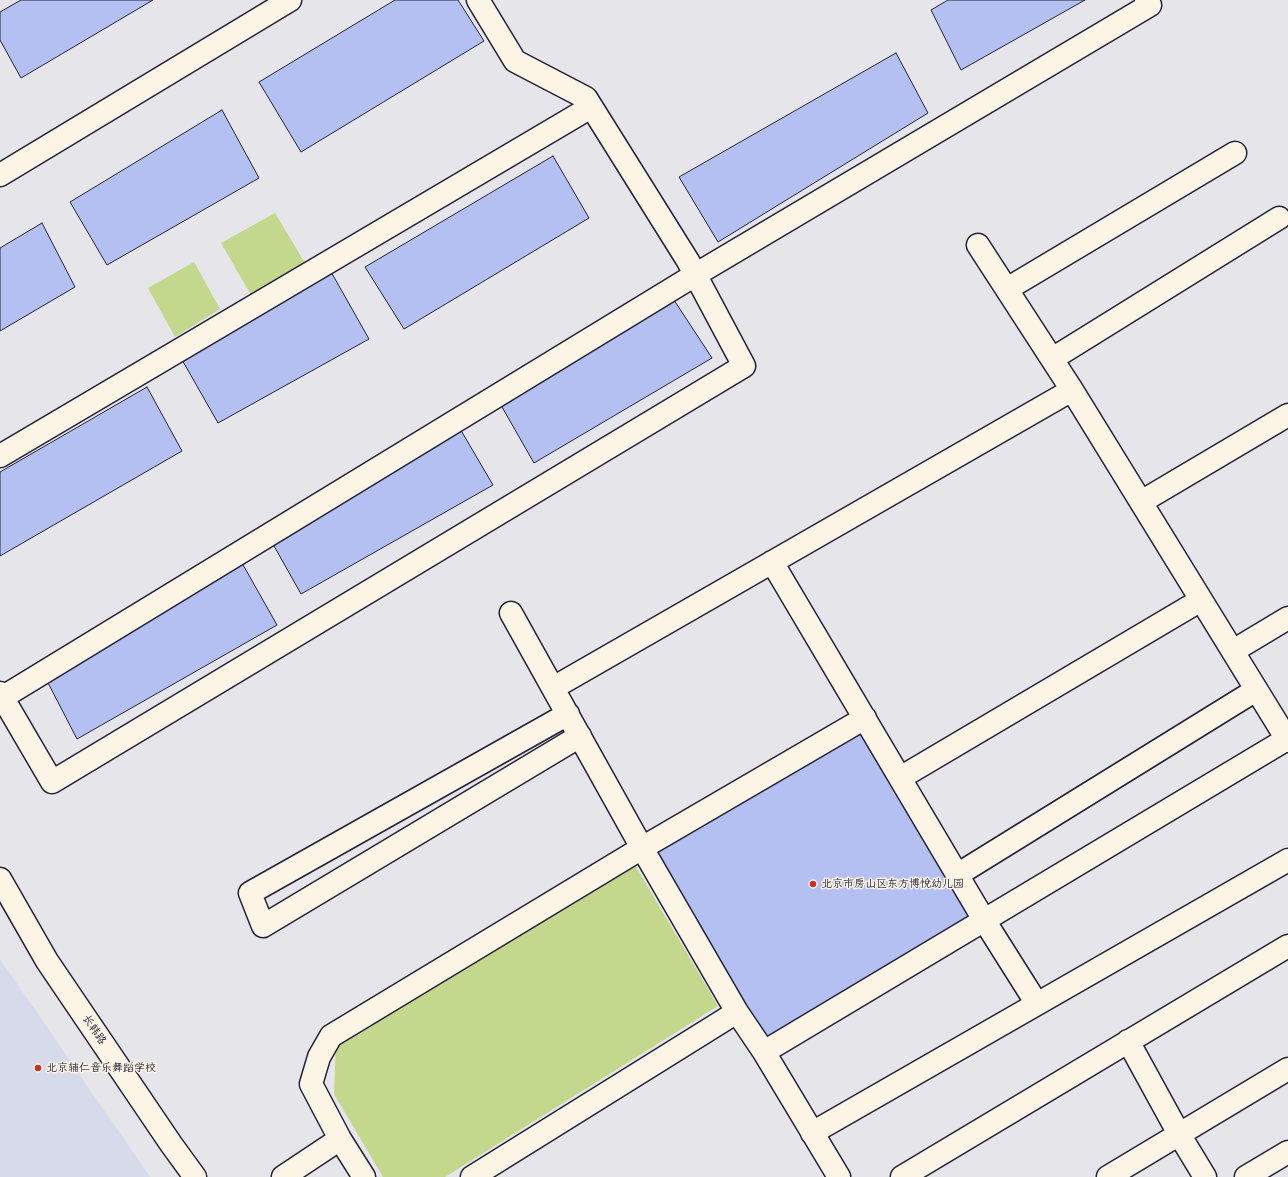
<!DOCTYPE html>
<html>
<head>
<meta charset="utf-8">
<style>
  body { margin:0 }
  canvas { display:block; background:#e6e5e9 }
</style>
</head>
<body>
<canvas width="1288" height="1177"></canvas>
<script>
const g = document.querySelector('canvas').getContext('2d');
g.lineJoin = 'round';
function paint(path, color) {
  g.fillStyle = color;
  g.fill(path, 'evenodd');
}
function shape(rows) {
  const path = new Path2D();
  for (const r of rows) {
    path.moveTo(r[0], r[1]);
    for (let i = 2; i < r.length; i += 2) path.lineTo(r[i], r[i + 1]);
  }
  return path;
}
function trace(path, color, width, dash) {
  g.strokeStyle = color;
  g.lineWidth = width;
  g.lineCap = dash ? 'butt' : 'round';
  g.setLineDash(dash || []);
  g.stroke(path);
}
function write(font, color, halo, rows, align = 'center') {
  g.font = font + ' "Balsamiq Sans","LXGW WenKai TC",sans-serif';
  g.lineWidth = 3;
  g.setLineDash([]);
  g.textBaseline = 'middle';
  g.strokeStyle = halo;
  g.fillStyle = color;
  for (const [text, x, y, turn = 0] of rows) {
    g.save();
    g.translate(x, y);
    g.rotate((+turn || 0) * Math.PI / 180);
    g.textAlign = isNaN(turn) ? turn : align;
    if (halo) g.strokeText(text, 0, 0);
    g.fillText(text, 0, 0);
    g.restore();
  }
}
const built = shape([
  [0,959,150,1177,0,1177]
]);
const green = shape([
  [275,213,305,263,251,295,221,243],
  [194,262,220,309,175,337,148,288],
  [635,865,718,1006,445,1177,383,1177,334,1094,336,1042]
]);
const building = shape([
  [21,0,153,0,21,78,0,40,0,12,21,0],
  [395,0,458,0,484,41,301,152,259,82,395,0],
  [948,0,1085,0,961,70,931,10,948,0],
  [896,53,928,113,718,242,679,177,896,53],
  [222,110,259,178,107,265,70,202,222,110],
  [553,156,589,218,404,329,365,267,553,156],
  [42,223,75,287,0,331,0,248,42,223],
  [330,270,369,339,218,423,181,358,330,270],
  [672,297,712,358,534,463,498,400,672,297],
  [147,387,182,451,0,556,0,472,147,387],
  [459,427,493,485,301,594,269,537,459,427],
  [242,563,277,625,77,739,45,677,242,563],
  [861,727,973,917,764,1040,652,850,861,727]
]);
const street = shape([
  [0,175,290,0],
  [978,245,1072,390,1288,741],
  [1007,289,1235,153],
  [1052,359,1279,218],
  [0,456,591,107],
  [1141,502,1288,415],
  [772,562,984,920,1037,1004],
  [511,613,642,848,737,1012,764,1052,839,1177],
  [1233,651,1288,618],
  [553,688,1072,390],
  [0,693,52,782,744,366,688,261,586,98,515,61,478,0],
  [3,697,695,275,1150,5,1146,0],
  [568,714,250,893,263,926,580,736],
  [900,778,1201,600],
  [957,875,1256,690],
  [1128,1041,1179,1134,1205,1177],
  [764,1052,1287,739],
  [812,1133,1288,860],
  [283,1177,340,1139],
  [364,1177,340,1139,311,1084,319,1057,331,1036,642,848,865,718],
  [472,1177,737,1012],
  [902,1177,1288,946],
  [1108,1177,1288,1069],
  [1246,1177,1288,1152]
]);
const secondary = shape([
  [0,879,47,961,171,1144,195,1177]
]);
const markers = [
  [813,884,4,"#c8321e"],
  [38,1068,4,"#c8321e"]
];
const poiNames = [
  ["北京市房山区东方博悦幼儿园",821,884],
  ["北京辅仁音乐舞蹈学校",46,1068]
];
const streetNames = [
  ["长韩路",94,1030,56]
];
paint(built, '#d7daeb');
paint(green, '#c3d88d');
paint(building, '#b3c0f1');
trace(building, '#22223b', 1);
trace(street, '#22223b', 25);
trace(secondary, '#22223b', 25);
trace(street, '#fcf5e5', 22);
trace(secondary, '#fcf5e5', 22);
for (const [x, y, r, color] of markers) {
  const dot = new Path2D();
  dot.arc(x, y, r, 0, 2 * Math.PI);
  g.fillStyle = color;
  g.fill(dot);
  trace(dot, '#fcf5e5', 1.5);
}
write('11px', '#22223b', '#fcf5e5', poiNames, 'left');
write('11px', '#22223b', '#fcf5e5', streetNames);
</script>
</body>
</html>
